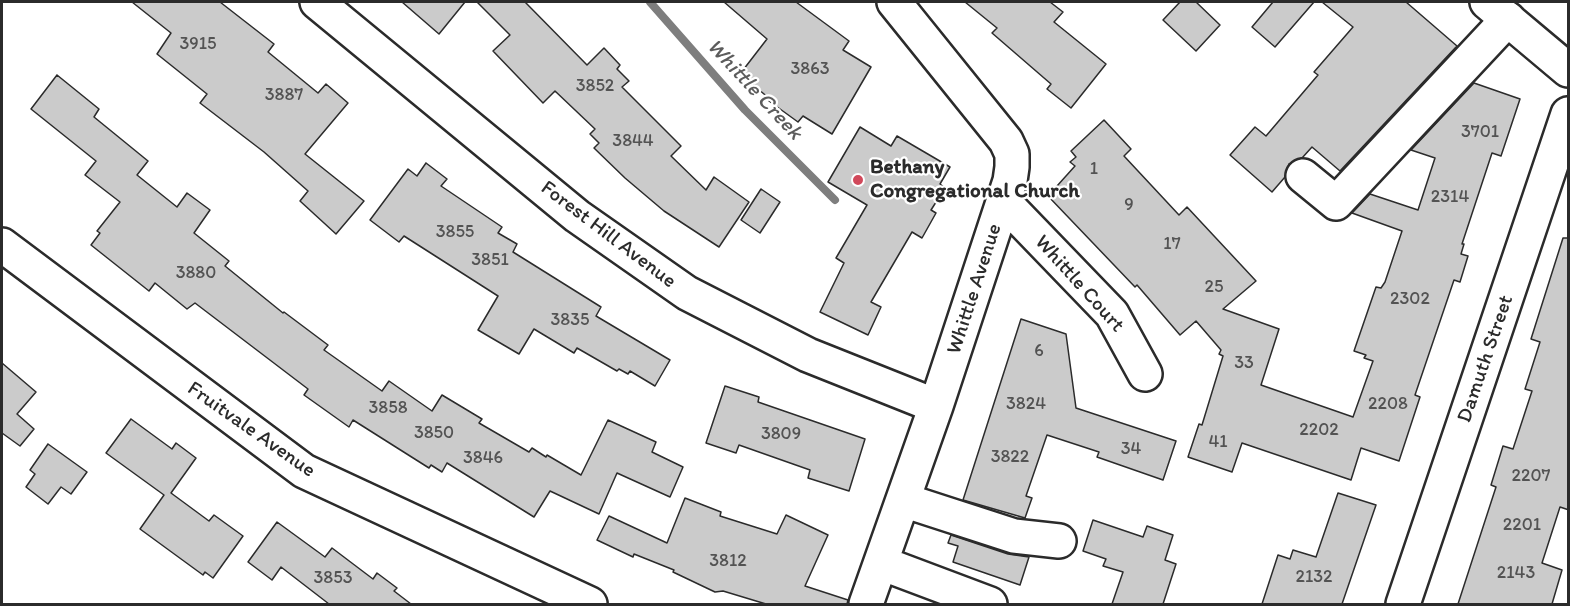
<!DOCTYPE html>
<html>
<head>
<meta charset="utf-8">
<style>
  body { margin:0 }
  #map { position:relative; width:1570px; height:606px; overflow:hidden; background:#fff; font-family:Itim,sans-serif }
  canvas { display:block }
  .frame { position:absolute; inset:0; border:3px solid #2b2b2b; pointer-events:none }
</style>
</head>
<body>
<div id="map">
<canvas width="1570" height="606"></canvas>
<div class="frame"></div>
</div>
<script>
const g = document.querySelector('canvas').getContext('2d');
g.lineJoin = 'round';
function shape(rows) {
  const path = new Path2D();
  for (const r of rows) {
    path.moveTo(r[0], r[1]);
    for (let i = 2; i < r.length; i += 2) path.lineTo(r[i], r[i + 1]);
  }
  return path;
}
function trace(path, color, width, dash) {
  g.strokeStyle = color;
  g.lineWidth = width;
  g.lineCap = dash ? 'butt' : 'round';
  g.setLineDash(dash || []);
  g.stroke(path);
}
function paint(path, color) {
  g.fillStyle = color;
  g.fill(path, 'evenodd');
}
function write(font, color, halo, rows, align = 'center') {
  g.font = font + ' Itim,sans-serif';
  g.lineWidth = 4.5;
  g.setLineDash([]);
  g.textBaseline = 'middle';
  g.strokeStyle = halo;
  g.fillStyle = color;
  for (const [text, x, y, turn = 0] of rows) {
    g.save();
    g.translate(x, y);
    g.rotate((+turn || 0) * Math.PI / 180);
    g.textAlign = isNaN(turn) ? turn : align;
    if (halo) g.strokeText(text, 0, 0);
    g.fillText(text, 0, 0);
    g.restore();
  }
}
const stream = shape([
  [650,2,745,110,835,200]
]);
const building = shape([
  [132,2,220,2,274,44,268,52,318,93,326,84,348,103,305,154,364,201,336,234,300,201,308,191,264,152,200,103,207,94,157,54,171,33,132,2],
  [402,2,465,2,439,34,402,2],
  [477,2,525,2,587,65,604,48,620,65,617,69,629,81,622,87,681,146,671,156,706,190,714,177,749,202,719,247,664,211,625,178,594,148,599,143,590,134,595,129,555,91,543,103,493,51,510,35,477,2],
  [724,2,796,2,849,41,843,50,871,67,832,134,803,116,798,122,769,101,770,99,740,74,767,39,724,2],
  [965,2,1050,2,1063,12,1054,22,1106,64,1071,108,1047,89,1051,84,992,33,997,28,965,2],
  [1180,2,1196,2,1220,25,1196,51,1163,20,1180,2],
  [1273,2,1314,2,1275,47,1252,27,1273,2],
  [1322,2,1406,2,1457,46,1340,171,1312,147,1302,158,1289,164,1285,177,1272,192,1230,155,1255,127,1266,136,1318,75,1314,72,1353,27,1322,2],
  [57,75,99,109,94,117,148,161,137,175,177,207,187,193,210,210,194,233,229,261,225,266,283,313,284,312,328,345,324,350,382,391,389,381,432,411,442,395,482,419,479,423,529,452,532,448,546,457,547,455,581,475,608,420,656,442,652,452,683,467,670,497,617,473,599,514,550,491,534,517,447,463,442,472,431,465,429,468,353,420,349,427,304,395,308,389,195,303,187,309,155,283,149,291,91,245,100,233,97,231,120,202,85,175,96,161,31,109,57,75],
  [1474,83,1520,99,1501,156,1492,153,1462,244,1464,244,1461,254,1468,256,1460,282,1454,280,1415,395,1420,397,1399,461,1361,448,1351,480,1242,443,1232,472,1188,457,1199,424,1202,425,1223,356,1219,354,1221,350,1196,321,1180,335,1137,285,1135,287,1048,196,1075,166,1070,162,1076,157,1071,151,1104,120,1131,149,1124,156,1179,215,1187,207,1256,281,1223,309,1279,329,1261,385,1353,417,1373,361,1364,358,1366,355,1354,351,1376,287,1381,288,1385,282,1402,231,1352,213,1370,194,1418,210,1435,158,1411,150,1474,83],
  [860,127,891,146,897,136,950,167,940,184,945,188,931,210,936,213,922,238,912,232,871,302,881,307,868,335,820,312,844,263,836,258,867,205,828,182,860,127],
  [426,163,447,179,441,186,502,227,498,233,517,244,513,252,601,307,596,316,670,360,655,386,630,371,628,374,619,369,617,371,577,348,574,353,534,329,519,354,478,330,498,296,404,236,399,242,370,220,408,169,417,176,426,163],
  [761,189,780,202,760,233,741,220,761,189],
  [1563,238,1569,238,1569,510,1560,507,1542,563,1562,570,1552,604,1458,604,1496,487,1491,485,1503,446,1513,449,1532,391,1525,389,1540,342,1531,339,1563,238],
  [1021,319,1066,334,1076,408,1176,441,1163,480,1097,457,1099,452,1047,435,1026,496,1032,498,1025,518,963,500,1021,319],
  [2,363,36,392,17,414,34,429,20,446,2,433,2,363],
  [725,386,759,397,758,402,865,439,849,491,808,478,810,470,739,445,736,453,706,443,725,386],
  [131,419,172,449,176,443,196,458,171,493,209,521,214,515,243,536,213,578,205,572,203,575,140,529,164,495,106,453,131,419],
  [48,444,87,472,71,494,61,487,48,504,26,487,35,474,30,470,48,444],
  [1338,493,1376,505,1342,604,1262,604,1278,555,1290,559,1293,550,1316,557,1338,493],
  [685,498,721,512,720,516,777,534,786,515,828,535,805,586,848,600,847,604,766,604,723,591,715,592,673,572,674,570,634,554,633,557,597,540,609,516,667,543,685,498],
  [1093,520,1143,537,1147,526,1173,535,1165,560,1176,564,1163,604,1112,604,1123,572,1103,566,1106,559,1083,551,1093,520],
  [277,522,325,557,332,548,373,579,377,573,397,588,394,591,411,604,329,604,281,567,272,580,248,562,277,522],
  [951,535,1008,554,1029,557,1020,585,953,562,958,546,948,543,951,535]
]);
const minor = shape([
  [317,2,577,216,687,293,808,355,936,406],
  [1303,176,1336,203,1508,19],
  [1003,201,1112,314,1145,374],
  [2,245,304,471,590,604],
  [903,500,1014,536,1059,541],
  [881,563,990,604],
  [866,604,936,406,1010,181,1012,167,1012,154,1006,141,894,2],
  [1403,604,1568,114]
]);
const major = shape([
  [1487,2,1568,70]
]);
const markers = [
  [858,180,6,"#d1495b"]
];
const numberNames = [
  ["3915",198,44],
  ["3863",810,69],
  ["3852",595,86],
  ["3887",284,95],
  ["3701",1480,132],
  ["3844",633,141],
  ["1",1094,169],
  ["2314",1450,197],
  ["9",1129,205],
  ["3855",455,232],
  ["17",1172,244],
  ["3851",490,260],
  ["3880",196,273],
  ["25",1214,287],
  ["2302",1410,299],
  ["3835",570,320],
  ["6",1039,351],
  ["33",1244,363],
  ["3824",1026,404],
  ["2208",1388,404],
  ["3858",388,408],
  ["2202",1319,430],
  ["3850",434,433],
  ["3809",781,434],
  ["41",1218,442],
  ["34",1131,449],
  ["3822",1010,457],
  ["3846",483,458],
  ["2207",1531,476],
  ["2201",1522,525],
  ["3812",728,561],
  ["2143",1516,573],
  ["2132",1314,577],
  ["3853",333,578]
];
const poiNames = [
  ["Bethany",870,168],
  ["Congregational Church",870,192]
];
const streetNames = [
  ["Forest Hill Avenue",608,235,37],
  ["Whittle Court",1079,284,48],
  ["Whittle Avenue",975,289,-72],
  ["Damuth Street",1486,359,-71],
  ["Fruitvale Avenue",251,430,35]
];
const waterNames = [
  ["Whittle Creek",754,90,47]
];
trace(stream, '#7e7e7e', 8);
paint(building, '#cbcbcb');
trace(building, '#2b2b2b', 1.5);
trace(minor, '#2b2b2b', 38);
trace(major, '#2b2b2b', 38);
trace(minor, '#fff', 33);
trace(major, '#fff', 33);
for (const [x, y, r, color] of markers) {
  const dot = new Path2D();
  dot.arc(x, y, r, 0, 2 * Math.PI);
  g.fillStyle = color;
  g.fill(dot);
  trace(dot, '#fff', 2);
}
write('18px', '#535353', null, numberNames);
write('bold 21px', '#2b2b2b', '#fff', poiNames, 'left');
write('21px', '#2b2b2b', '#fff', streetNames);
write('italic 22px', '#5c5c5c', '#fff', waterNames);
</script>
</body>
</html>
